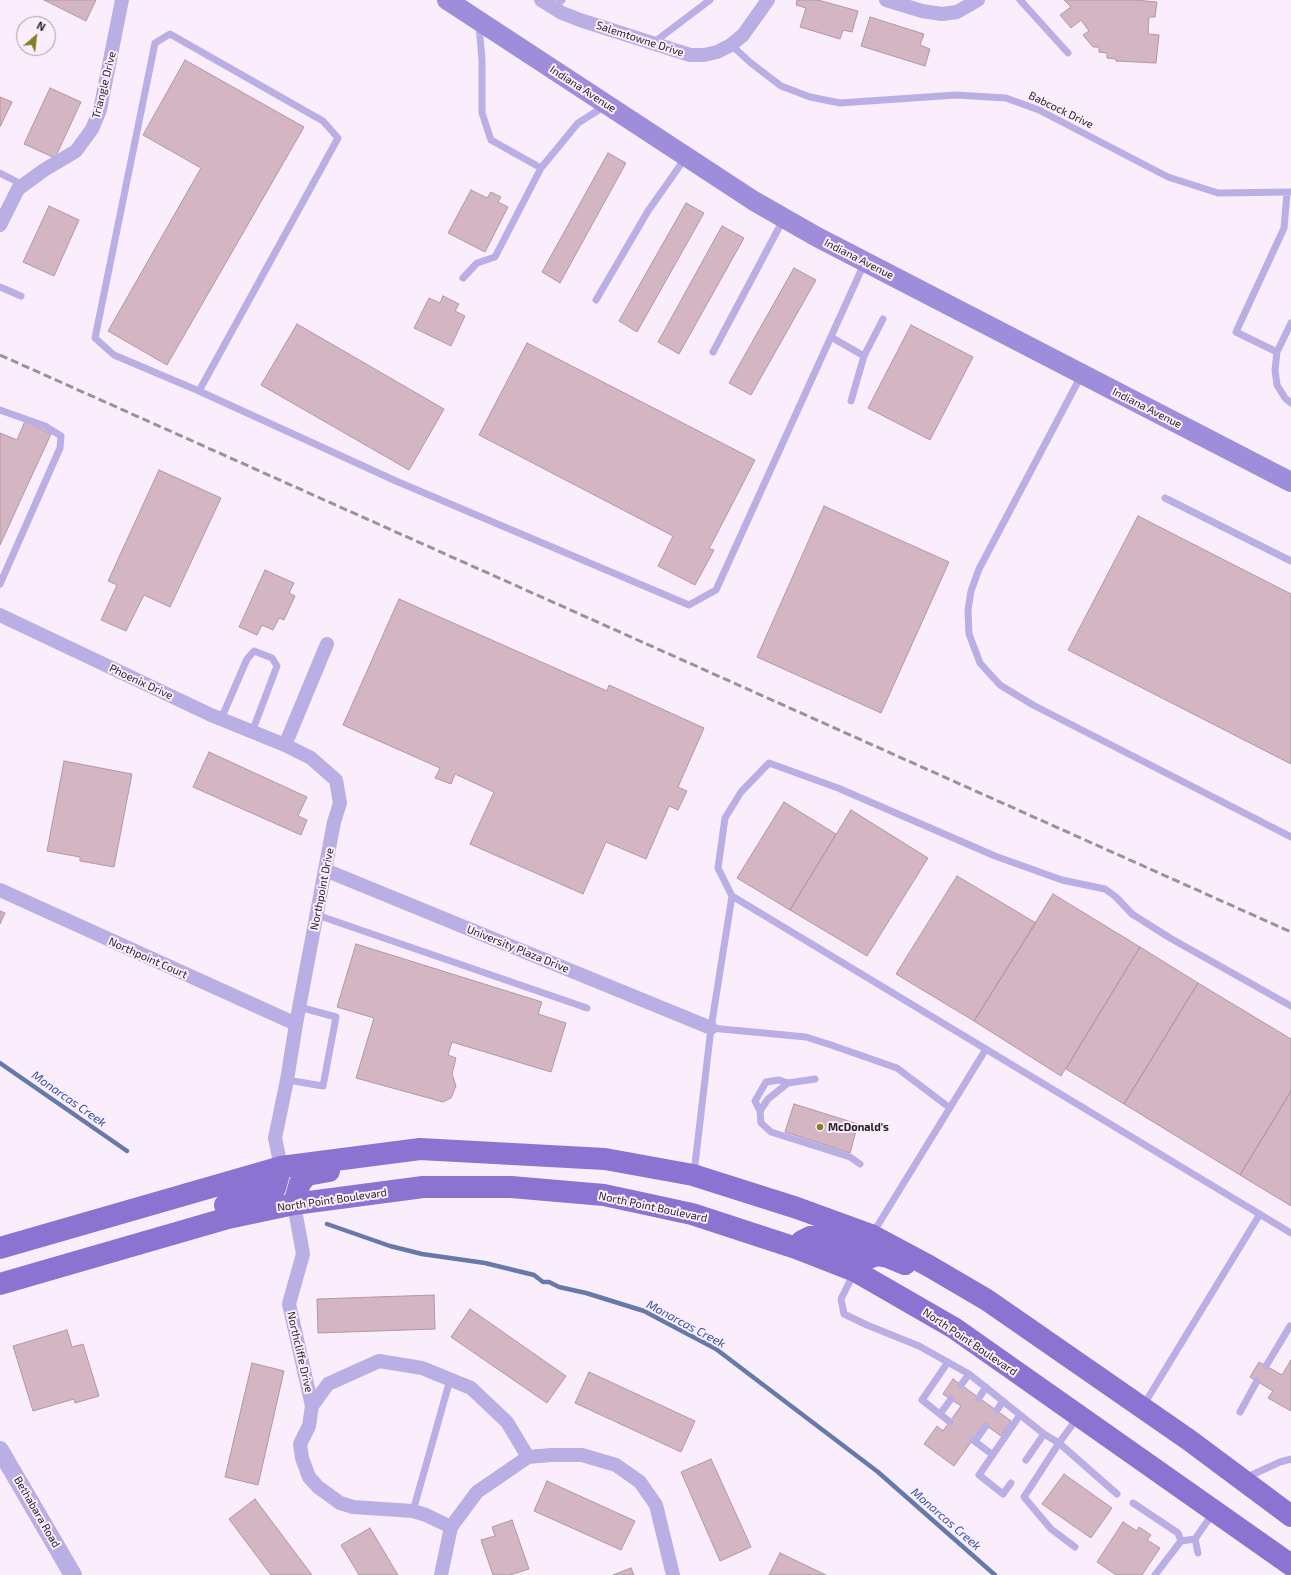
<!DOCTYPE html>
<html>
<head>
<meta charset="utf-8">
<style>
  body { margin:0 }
  #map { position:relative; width:1291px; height:1575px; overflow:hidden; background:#faeefc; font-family:"Exo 2",sans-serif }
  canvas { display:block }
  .north { position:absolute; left:16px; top:16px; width:40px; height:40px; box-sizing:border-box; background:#faeefc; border:1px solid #a69ca8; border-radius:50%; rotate:28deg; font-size:11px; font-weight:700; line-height:16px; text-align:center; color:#29222b }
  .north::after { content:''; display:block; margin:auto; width:14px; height:18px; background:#887e24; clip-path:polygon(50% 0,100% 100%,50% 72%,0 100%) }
</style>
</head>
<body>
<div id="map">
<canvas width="1291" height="1575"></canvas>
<div class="north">N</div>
</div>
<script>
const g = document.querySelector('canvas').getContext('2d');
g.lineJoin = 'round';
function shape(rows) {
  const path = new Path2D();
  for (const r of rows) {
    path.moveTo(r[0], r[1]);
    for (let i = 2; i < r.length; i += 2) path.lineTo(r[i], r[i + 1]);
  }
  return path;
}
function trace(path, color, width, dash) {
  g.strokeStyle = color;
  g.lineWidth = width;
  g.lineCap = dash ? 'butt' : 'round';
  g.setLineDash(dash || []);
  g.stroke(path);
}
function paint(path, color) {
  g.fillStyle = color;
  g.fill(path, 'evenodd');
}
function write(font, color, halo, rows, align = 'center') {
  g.font = font + ' "Exo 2",sans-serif';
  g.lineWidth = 4;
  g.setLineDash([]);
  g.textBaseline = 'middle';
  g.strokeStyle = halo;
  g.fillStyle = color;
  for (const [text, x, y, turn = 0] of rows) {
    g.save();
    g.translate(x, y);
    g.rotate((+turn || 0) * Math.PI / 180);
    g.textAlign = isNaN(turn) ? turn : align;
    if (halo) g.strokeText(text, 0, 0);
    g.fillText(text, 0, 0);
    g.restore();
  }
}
const stream = shape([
  [0,1063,127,1151],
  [327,1224,390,1246,422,1254,485,1263,534,1275,543,1282,549,1282,559,1287,586,1293,644,1311,716,1349,878,1472,995,1575]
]);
const building = shape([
  [44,0,96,0,86,21,44,0],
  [797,0,818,0,858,11,852,32,843,30,840,39,800,27,806,8,796,5,797,0],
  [1064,0,1135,0,1157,2,1155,17,1149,17,1148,34,1159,35,1156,63,1116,61,1116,59,1107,58,1107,53,1099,52,1099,47,1093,47,1083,35,1089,31,1081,20,1071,28,1060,15,1071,7,1064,0],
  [870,17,924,34,920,45,930,49,925,66,861,46,870,17],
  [185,60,304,127,167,365,108,331,201,168,143,135,185,60],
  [50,88,81,102,55,158,24,144,50,88],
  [0,97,12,102,0,127,0,97],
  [608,153,626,163,560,283,542,272,608,153],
  [471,190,487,198,491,192,501,197,498,202,508,207,485,252,448,233,471,190],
  [686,203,704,213,637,332,619,321,686,203],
  [49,206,79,220,54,276,23,262,49,206],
  [722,226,744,238,679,354,658,342,722,226],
  [794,268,816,280,751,395,729,383,794,268],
  [443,296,459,304,455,311,465,316,451,346,414,328,429,298,440,303,443,296],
  [297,324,444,409,409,470,261,385,297,324],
  [911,325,973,357,930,440,868,408,911,325],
  [527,343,755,460,709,549,714,550,695,585,658,566,673,536,479,435,527,343],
  [25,421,51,434,0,545,0,433,17,440,25,421],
  [159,470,221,498,170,607,144,595,126,631,101,620,117,585,108,581,159,470],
  [824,506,949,562,881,713,757,657,824,506],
  [1138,516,1291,594,1291,764,1068,650,1138,516],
  [265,570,294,583,289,593,295,596,284,620,279,618,273,630,262,625,257,635,239,627,265,570],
  [399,599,607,691,609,685,704,728,678,787,687,791,678,810,669,806,646,859,606,842,583,894,470,844,494,792,455,774,451,784,435,778,440,768,343,725,399,599],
  [209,752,307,797,298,816,307,820,301,835,193,787,209,752],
  [64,761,132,774,114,867,80,861,80,857,47,851,64,761],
  [784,802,836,834,790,910,737,878,784,802],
  [851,810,928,858,867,956,790,910,851,810],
  [957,876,1036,923,974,1021,896,974,957,876],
  [1053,894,1140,947,1061,1076,974,1021,1053,894],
  [0,911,5,913,0,924,0,911],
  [356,944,542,1002,538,1014,566,1023,551,1072,452,1042,448,1055,456,1058,452,1074,456,1086,451,1098,443,1102,356,1078,374,1018,337,1007,356,944],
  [1140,947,1198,983,1124,1104,1066,1069,1140,947],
  [1198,983,1291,1039,1291,1091,1240,1175,1124,1104,1198,983],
  [1291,1091,1291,1206,1240,1175,1291,1091],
  [794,1104,858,1124,850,1153,785,1132,794,1104],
  [434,1295,435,1329,318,1333,317,1299,434,1295],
  [470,1309,566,1376,547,1403,451,1337,470,1309],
  [67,1330,72,1347,83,1344,99,1396,75,1403,74,1399,33,1411,13,1346,67,1330],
  [1291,1360,1291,1411,1268,1398,1273,1391,1250,1377,1259,1362,1282,1375,1291,1360],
  [252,1363,284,1371,258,1485,225,1477,252,1363],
  [589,1372,695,1421,681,1452,575,1403,589,1372],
  [953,1379,1011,1421,1001,1436,984,1424,954,1466,924,1444,937,1426,943,1431,961,1406,943,1394,953,1379],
  [711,1459,751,1547,720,1561,681,1472,711,1459],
  [1064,1474,1112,1508,1091,1538,1042,1504,1064,1474],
  [547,1481,635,1521,621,1550,534,1511,547,1481],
  [255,1499,312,1575,271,1575,229,1519,255,1499],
  [512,1520,529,1569,510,1575,493,1575,481,1540,495,1536,492,1527,512,1520],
  [1123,1522,1137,1531,1139,1527,1151,1535,1147,1540,1160,1548,1142,1575,1116,1575,1097,1562,1123,1522],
  [370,1528,398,1575,359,1575,341,1545,370,1528],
  [780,1553,826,1575,769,1575,780,1553],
  [631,1568,634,1575,613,1575,631,1568]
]);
const service = shape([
  [1020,0,1068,53],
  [553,7,562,0],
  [479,25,482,60,482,113,491,140,541,168],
  [653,43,710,0],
  [731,45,751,63,781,86,810,97,840,103,956,95,1006,98,1039,110,1168,177,1218,193,1291,192],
  [0,173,23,185],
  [1287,193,1284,228,1236,332,1277,352,1275,370,1277,385,1285,398,1291,403],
  [463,278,477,263,495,257,541,168,578,123,605,106],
  [0,287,21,296],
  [596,300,648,211,686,157],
  [831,337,864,356,883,319],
  [713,352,783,220],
  [1277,352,1291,323],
  [1082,374,979,569,971,591,968,610,969,634,980,663,1000,685,1033,705,1291,837],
  [199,391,114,355,95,338,155,43,170,34,323,121,338,138,199,391,396,481,689,605,716,590,864,264],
  [851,401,864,356],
  [0,410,45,426,61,436,60,448,0,584],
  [1165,498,1291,561],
  [221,719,247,659,254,651,272,658,277,666,252,732],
  [732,896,718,868,725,818,741,792,769,763,838,788,995,856,1062,880,1105,889,1116,897,1132,914,1170,938,1291,1006],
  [317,915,587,1008],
  [711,1028,806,1037,831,1045,897,1068,950,1108],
  [815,1079,788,1083,768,1099,760,1111,761,1123,771,1132,850,1157,860,1164],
  [287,1080,323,1086,336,1017,299,1007],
  [760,1111,755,1101,766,1082,779,1080,788,1083],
  [694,1173,711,1028,732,896,1291,1233],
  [873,1233,986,1049],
  [854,1273,841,1299,844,1314,867,1325,919,1346,969,1374,1044,1434,1059,1443,1078,1417],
  [948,1362,922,1400,950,1422],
  [1266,1366,1290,1326],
  [961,1385,969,1374],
  [979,1398,986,1387],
  [1143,1406,1260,1214],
  [997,1410,1003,1401],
  [1240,1412,1257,1381],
  [940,1414,951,1399],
  [973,1440,993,1455],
  [975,1441,986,1426],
  [1026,1460,1044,1434],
  [1245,1478,1280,1462,1291,1459],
  [1011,1483,1003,1494,979,1475,1020,1415],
  [1133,1503,1178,1533,1181,1541],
  [413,1511,450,1380],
  [1075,1547,1051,1529,1024,1497,1059,1443,1117,1494],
  [1198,1553,1195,1539,1213,1513],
  [1155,1575,1181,1541,1195,1539]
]);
const minor = shape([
  [541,0,562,13,580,20,690,55,704,55,717,52,731,45,743,35,768,0],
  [886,0,922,11,942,14,957,12,978,0],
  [0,225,18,189,44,170,76,151,92,129,100,110,122,0],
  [0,615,211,715,285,745],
  [325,870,711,1028],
  [0,890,296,1024],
  [281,1167,275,1138,287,1080,296,1024,334,822,340,803,336,780,311,758,285,745,327,644],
  [294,1204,303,1254,289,1304,312,1406,309,1426,300,1444,302,1458,309,1477,318,1487,340,1503,353,1507,413,1511,426,1515,451,1527],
  [312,1406,328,1384,379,1361,422,1368,471,1388,507,1422,528,1457],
  [441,1575,451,1527,477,1492,528,1457,551,1455,582,1455,616,1465,640,1482,656,1505,673,1575]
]);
const tertiary = shape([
  [0,1450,73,1575]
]);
const secondary = shape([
  [447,0,754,201,817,237,1291,482]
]);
const primary = shape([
  [294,1204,300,1183,307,1175,329,1171],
  [225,1205,265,1193,275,1188,281,1167],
  [0,1248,281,1167,420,1149,605,1159,693,1175,797,1208,871,1235,929,1266,987,1300,1189,1440,1291,1516],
  [796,1248,802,1241,810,1237,817,1237,848,1249,854,1248,859,1246,871,1235],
  [855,1271,866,1259,877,1255,888,1257,905,1264],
  [0,1284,228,1218,294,1204,423,1187,511,1187,604,1195,692,1214,796,1248,855,1271,954,1328,1291,1565]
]);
const rail = shape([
  [0,355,1291,932]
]);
const markers = [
  [820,1127,4,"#887e24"]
];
const streetNames = [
  ["Salemtowne Drive",640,39,18],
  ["Triangle Drive",104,85,-76],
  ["Indiana Avenue",583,89,33],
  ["Babcock Drive",1061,110,26],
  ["Indiana Avenue",859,259,27],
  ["Indiana Avenue",1147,408,27],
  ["Phoenix Drive",141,682,25],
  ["Northpoint Drive",322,889,-79],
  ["University Plaza Drive",518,949,22],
  ["Northpoint Court",148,958,24],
  ["North Point Boulevard",332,1200,-8],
  ["North Point Boulevard",653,1207,12],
  ["North Point Boulevard",970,1342,34],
  ["Northcliffe Drive",300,1352,77],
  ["Bethabara Road",37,1512,60]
];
const poiNames = [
  ["McDonald's",828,1127]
];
const waterNames = [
  ["Monarcas Creek",69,1099,35],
  ["Monarcas Creek",686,1324,28],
  ["Monarcas Creek",946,1519,41]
];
trace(stream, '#6579aa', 4.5);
paint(building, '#d4b6c3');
trace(building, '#b396a3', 1);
trace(service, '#b9afe4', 7);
trace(minor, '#b9afe4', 14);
trace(tertiary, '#b9afe4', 18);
trace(secondary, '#9e8dda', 20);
trace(primary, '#8b73d2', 22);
trace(rail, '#9b919d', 3, [8, 4]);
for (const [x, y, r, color] of markers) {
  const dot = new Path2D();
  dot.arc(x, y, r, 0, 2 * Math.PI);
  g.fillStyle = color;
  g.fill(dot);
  trace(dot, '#faeefc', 1.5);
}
write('11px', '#29222b', '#faeefc', streetNames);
write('bold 11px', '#29222b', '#faeefc', poiNames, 'left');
write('italic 12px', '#3152a2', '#faeefc', waterNames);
</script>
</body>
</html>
